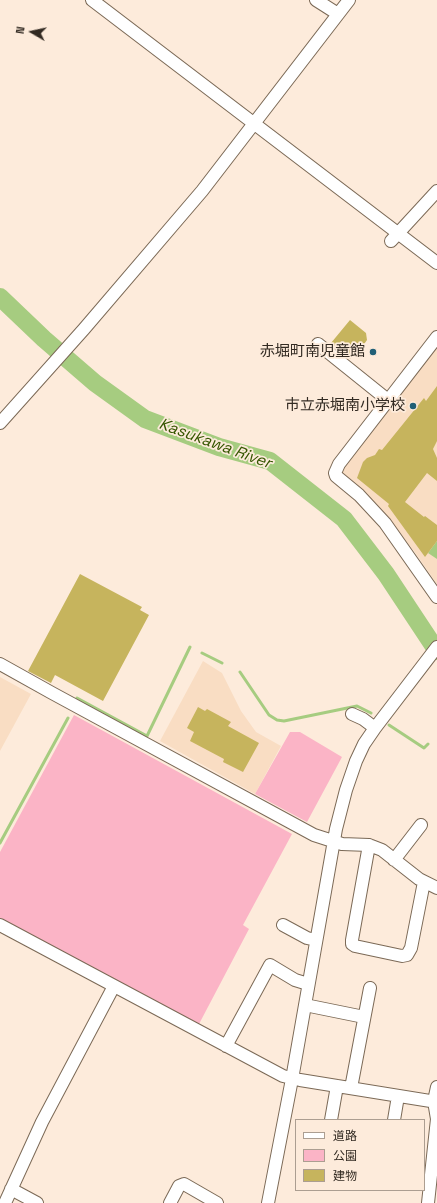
<!DOCTYPE html>
<html>
<head>
<meta charset="utf-8">
<style>
  body { margin:0 }
  #map { position:relative; width:437px; height:1203px; overflow:hidden; background:#fdebdb; font-family:"Space Grotesk","Noto Sans JP",sans-serif }
  canvas { display:block }
  .legend { position:absolute; left:295px; top:1119px; width:130px; height:72px; box-sizing:border-box; background:#fdebdb; border:1px solid #ac9e91; margin:0; padding:5px 7px; list-style:none; font-size:12px; color:#322a22 }
  .legend li { display:flex; align-items:center; gap:8px; height:20px }
  .legend b { width:20px; border:1px solid #ac9e91 }
  .north { position:absolute; left:12px; top:12px; width:40px; height:40px; -webkit-text-stroke:3px #fdebdb; paint-order:stroke; rotate:279deg; font-size:11px; font-weight:700; line-height:16px; text-align:center; color:#322a22 }
  .north::after { content:''; display:block; margin:auto; width:14px; height:18px; background:#322a22; clip-path:polygon(50% 0,100% 100%,50% 72%,0 100%) }
</style>
</head>
<body>
<div id="map">
<canvas width="437" height="1203"></canvas>
<ul class="legend">
<li><b style="height:5px;background:#fff"></b>道路</li>
<li><b style="height:11px;background:#fbb4c6"></b>公園</li>
<li><b style="height:11px;background:#c6b45d"></b>建物</li>
</ul>
<div class="north">N</div>
</div>
<script>
const g = document.querySelector('canvas').getContext('2d');
g.lineJoin = 'round';
function paint(path, color) {
  g.fillStyle = color;
  g.fill(path, 'evenodd');
}
function shape(rows) {
  const path = new Path2D();
  for (const r of rows) {
    path.moveTo(r[0], r[1]);
    for (let i = 2; i < r.length; i += 2) path.lineTo(r[i], r[i + 1]);
  }
  return path;
}
function trace(path, color, width, dash) {
  g.strokeStyle = color;
  g.lineWidth = width;
  g.lineCap = dash ? 'butt' : 'round';
  g.setLineDash(dash || []);
  g.stroke(path);
}
function write(font, color, halo, rows, align = 'center') {
  g.font = font + ' "Space Grotesk","Noto Sans JP",sans-serif';
  g.lineWidth = 3.5;
  g.setLineDash([]);
  g.textBaseline = 'middle';
  g.strokeStyle = halo;
  g.fillStyle = color;
  for (const [text, x, y, turn = 0] of rows) {
    g.save();
    g.translate(x, y);
    g.rotate((+turn || 0) * Math.PI / 180);
    g.textAlign = isNaN(turn) ? turn : align;
    if (halo) g.strokeText(text, 0, 0);
    g.fillText(text, 0, 0);
    g.restore();
  }
}
const built = shape([
  [437,344,437,584,414,551,388,519,366,494,343,474,342,467],
  [203,661,222,673,241,711,256,732,281,746,255,794,160,741],
  [0,677,31,694,0,751]
]);
const green = shape([
  [74,715,292,834,243,925,249,929,199,1024,0,918,0,852],
  [290,732,300,732,342,757,307,822,255,794]
]);
const water = shape([
  [437,541,437,559,428,553]
]);
const stream = shape([
  [202,653,222,663],
  [240,672,269,715,277,720,284,721,357,706,371,713],
  [77,698,147,736,190,647],
  [389,725,424,748,428,744],
  [0,843,68,718]
]);
const river = shape([
  [0,297,44,339,95,383,145,419,219,447,270,461,344,519,386,574,437,651]
]);
const building = shape([
  [350,320,366,333,367,340,362,347,358,348,350,359,331,343],
  [437,386,437,441,433,449,437,458,437,481,427,473,405,502,424,517,425,516,437,525,437,541,425,557,388,506,389,504,357,478,363,462,367,458,375,455,379,449,382,450,424,398,426,401],
  [80,574,142,607,140,610,149,615,103,701,55,675,51,683,28,671],
  [198,707,205,711,207,709,231,722,228,726,259,743,243,772,223,762,224,759,190,741,194,732,187,728]
]);
const minor = shape([
  [92,0,437,263],
  [316,0,338,14],
  [391,241,437,191],
  [437,337,339,464,335,473,336,476,359,495,385,523,437,597],
  [318,344,389,401],
  [0,423,84,329,202,191,349,0],
  [0,664,52,693,314,835,342,844,369,845,382,850,419,879,437,888],
  [352,714,363,719,375,728],
  [369,845,352,940,352,944,355,946,402,956,407,955,411,948,424,882],
  [394,860,421,825],
  [0,925,283,1076,300,1080,437,1102],
  [283,925,307,938,316,940],
  [305,1005,364,1017],
  [226,1046,270,965,295,980,308,984],
  [351,1088,370,988],
  [331,1120,337,1086],
  [394,1120,398,1096],
  [11,1189,37,1203],
  [5,1203,42,1122,114,986],
  [170,1203,179,1186,184,1184,217,1203],
  [268,1203,292,1079,336,829,346,790,356,761,364,744,375,728,437,647],
  [428,1203,437,1119,434,1101,437,1087]
]);
const markers = [
  [373,352,4,"#215f76"],
  [413,406,4,"#215f76"]
];
const poiNames = [
  ["赤堀町南児童館",365,352],
  ["市立赤堀南小学校",405,406]
];
const waterNames = [
  ["Kasukawa River",215,444,20]
];
paint(built, '#f9ddc3');
paint(green, '#fbb4c6');
paint(water, '#a6cc80');
trace(stream, '#a6cc80', 3);
trace(river, '#a6cc80', 18);
paint(building, '#c6b45d');
trace(minor, '#7b6956', 14);
trace(minor, '#fff', 12);
for (const [x, y, r, color] of markers) {
  const dot = new Path2D();
  dot.arc(x, y, r, 0, 2 * Math.PI);
  g.fillStyle = color;
  g.fill(dot);
  trace(dot, '#fdebdb', 1.5);
}
write('15px', '#322a22', '#fdebdb', poiNames, 'right');
write('italic 16px', '#355600', '#fdebdb', waterNames);
</script>
</body>
</html>
